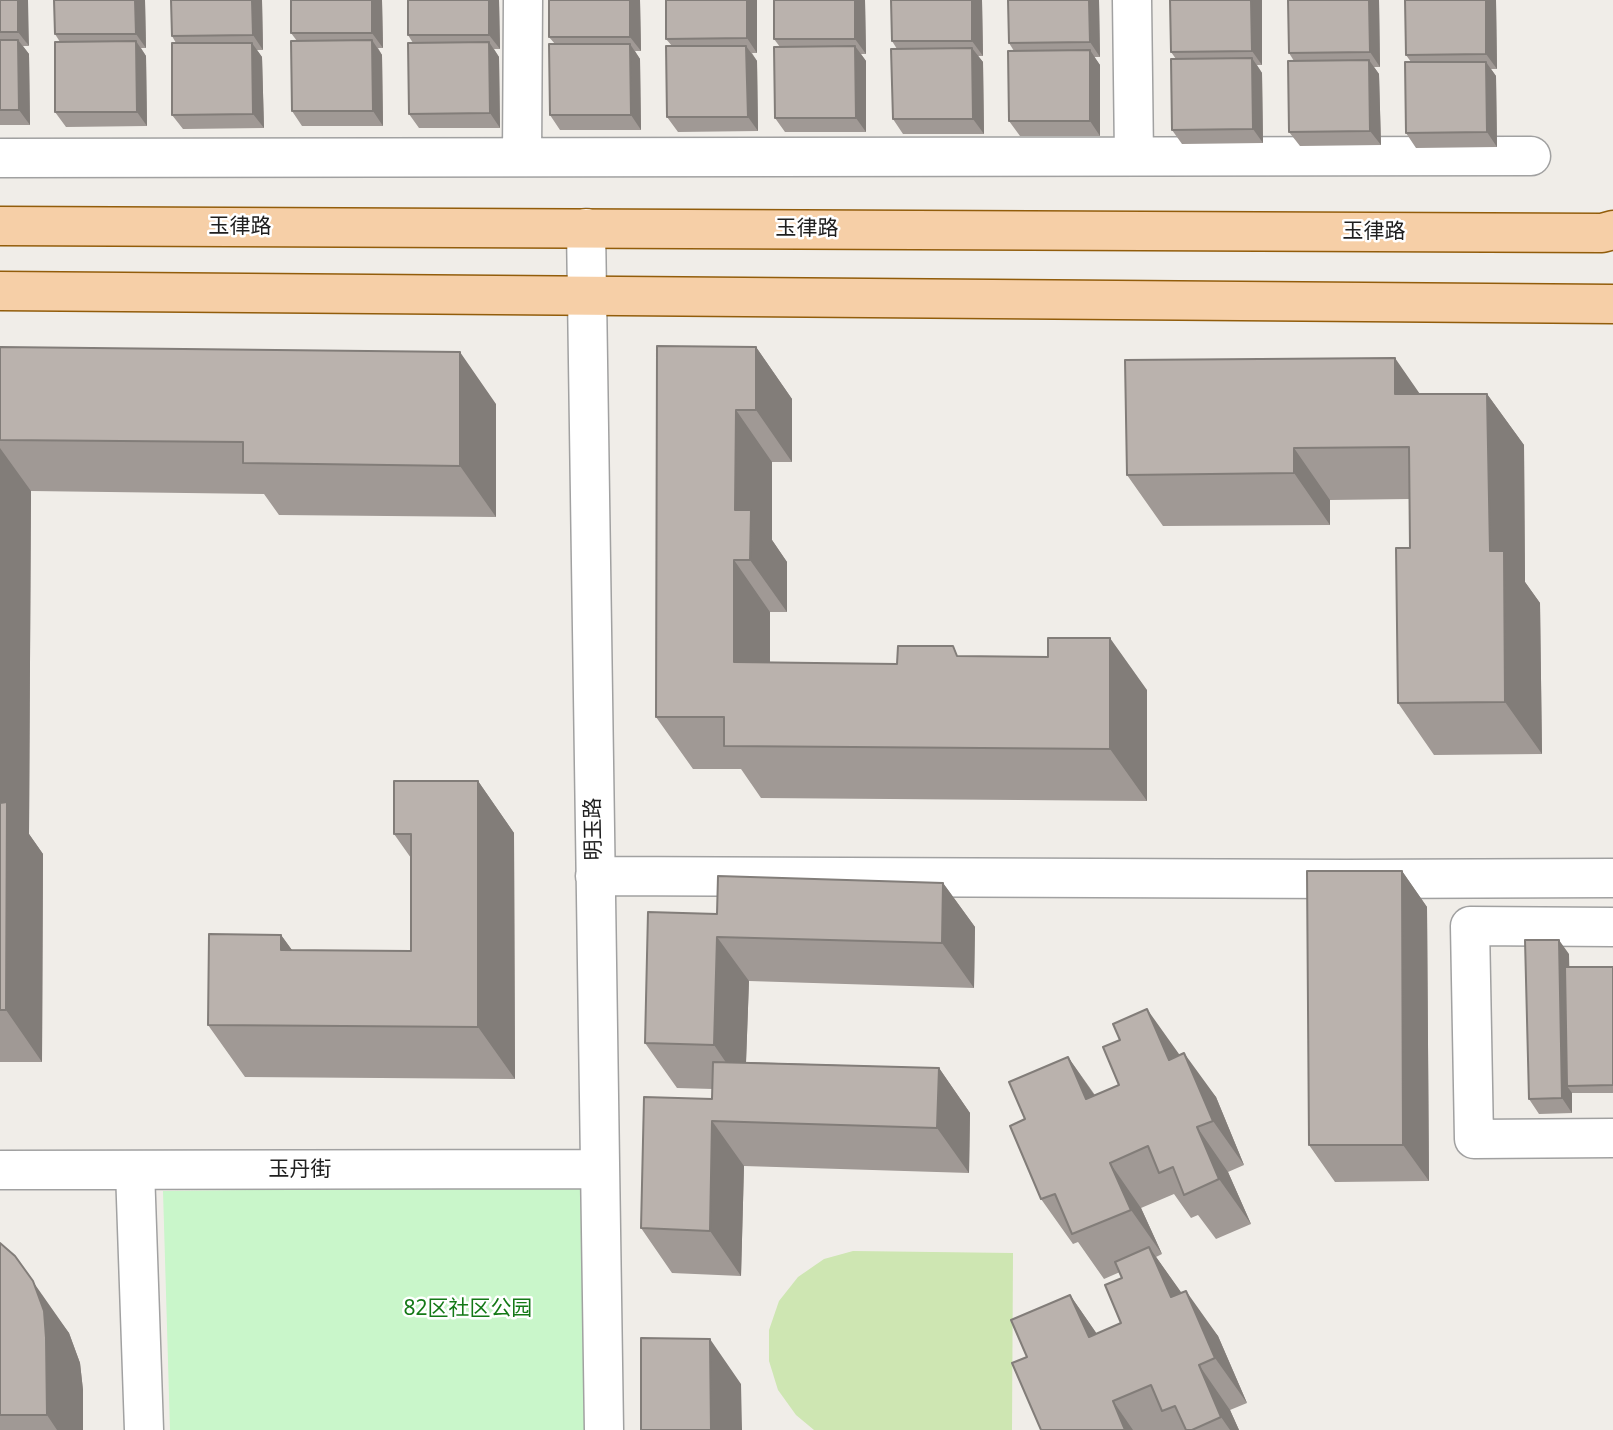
<!DOCTYPE html>
<html>
<head>
<meta charset="utf-8">
<style>
  body { margin:0 }
  canvas { display:block; background:#f0ede8 }
</style>
</head>
<body>
<canvas width="1613" height="1430"></canvas>
<script>
const g = document.querySelector('canvas').getContext('2d');
g.lineJoin = 'round';
function paint(path, color) {
  g.fillStyle = color;
  g.fill(path, 'evenodd');
}
function shape(rows) {
  const path = new Path2D();
  for (const r of rows) {
    path.moveTo(r[0], r[1]);
    for (let i = 2; i < r.length; i += 2) path.lineTo(r[i], r[i + 1]);
  }
  return path;
}
function trace(path, color, width, dash) {
  g.strokeStyle = color;
  g.lineWidth = width;
  g.lineCap = dash ? 'butt' : 'round';
  g.setLineDash(dash || []);
  g.stroke(path);
}
function write(font, color, halo, rows, align = 'center') {
  g.font = font + ' "Noto Sans","Noto Sans SC",sans-serif';
  g.lineWidth = 5;
  g.setLineDash([]);
  g.textBaseline = 'middle';
  g.strokeStyle = halo;
  g.fillStyle = color;
  for (const [text, x, y, turn = 0] of rows) {
    g.save();
    g.translate(x, y);
    g.rotate((+turn || 0) * Math.PI / 180);
    g.textAlign = isNaN(turn) ? turn : align;
    if (halo) g.strokeText(text, 0, 0);
    g.fillText(text, 0, 0);
    g.restore();
  }
}
const grass = shape([
  [853,1251,1013,1253,1012,1430,814,1430,796,1415,778,1390,769,1361,769,1330,779,1301,798,1277,824,1259]
]);
const park = shape([
  [591,1186,591,1430,170,1430,163,1191]
]);
const minor = shape([
  [1132,0,1134,156],
  [522,157,523,0],
  [0,158,1531,156],
  [586,228,604,1430],
  [595,876,1346,879,1613,878],
  [1613,927,1470,926,1474,1139,1613,1138],
  [0,1170,600,1169],
  [135,1170,144,1430]
]);
const major = shape([
  [0,226,1602,233,1613,230],
  [0,291,1613,304]
]);
const wall = shape([
  [0,0,29,46,23,46,29,54,30,125,0,125],
  [54,0,145,0,146,48,141,48,146,56,147,126,66,127,55,112,60,42,55,34],
  [171,0,262,0,263,50,257,50,262,57,264,128,183,129,172,115,176,43,172,36],
  [382,0,383,48,378,48,382,55,383,126,302,126,292,111,297,41,291,33],
  [408,0,499,0,500,49,494,49,499,57,500,128,419,128,409,114,413,43,408,35],
  [549,0,640,0,641,51,635,51,640,59,641,130,560,130,550,115,555,44,549,37],
  [757,0,757,53,752,53,757,61,758,131,678,132,667,117,672,46,666,39],
  [774,0,865,0,866,54,861,54,866,61,866,132,785,132,775,118,780,47,774,39],
  [891,0,982,0,983,56,978,56,983,62,984,134,903,134,893,119,897,49,892,41],
  [1099,0,1100,57,1094,57,1100,65,1100,136,1020,136,1009,121,1014,51,1009,43],
  [1170,0,1262,0,1262,65,1257,65,1262,73,1263,143,1182,144,1172,130,1176,59,1171,52],
  [1288,0,1379,0,1380,67,1374,67,1379,74,1381,145,1300,146,1289,132,1294,61,1289,53],
  [1496,0,1497,69,1491,69,1496,76,1497,147,1416,148,1406,133,1411,62,1406,55],
  [657,346,756,347,792,399,792,462,772,462,772,540,787,562,787,612,770,612,770,663,897,664,960,656,1147,690,1147,801,761,798,741,769,693,769,656,717],
  [0,347,496,404,496,517,279,515,264,494,31,491,29,834,43,854,42,1062,0,1062],
  [1420,394,1487,394,1524,445,1525,582,1540,603,1542,754,1434,755,1398,703,1410,548,1409,499,1330,500,1330,525,1163,526,1127,475],
  [478,781,514,833,515,1079,245,1077,208,1025,281,935,292,950,411,951,411,858,394,834],
  [1402,871,1427,907,1429,1181,1335,1182,1309,1145],
  [943,883,975,927,974,988,749,981,746,1062,939,1068,970,1113,969,1173,744,1166,741,1276,672,1273,641,1228,712,1099,713,1089,677,1088,645,1043,717,914],
  [1569,954,1569,967,1613,967,1613,1093,1572,1093,1572,1113,1539,1114,1529,1099],
  [1179,1055,1216,1097,1244,1165,1228,1172,1251,1224,1216,1239,1198,1215,1191,1218,1174,1194,1141,1208,1162,1254,1156,1257,1181,1293,1218,1336,1247,1403,1230,1410,1239,1430,1041,1430,1027,1357,1070,1295,1097,1334,1121,1323,1122,1278,1120,1272,1104,1279,1078,1242,1073,1244,1041,1199,1025,1119,1068,1057,1095,1095,1119,1085],
  [0,1243,69,1333,80,1363,83,1390,83,1430,0,1430]
]);
const shadedWall = shape([
  [18,0,28,0,29,46,18,32],
  [135,0,145,0,146,48,136,34],
  [252,0,262,0,263,50,253,35],
  [372,0,382,0,383,48,372,33],
  [489,0,499,0,500,49,489,35],
  [630,0,640,0,641,51,630,37],
  [747,0,757,0,757,53,747,38],
  [855,0,865,0,866,54,855,39],
  [972,0,982,0,983,56,972,41],
  [1089,0,1099,0,1100,57,1090,42],
  [1251,0,1262,0,1262,65,1252,51],
  [1369,0,1379,0,1380,67,1370,52],
  [1486,0,1496,0,1497,69,1486,54],
  [18,40,29,54,30,125,19,110],
  [372,40,382,55,383,126,373,111],
  [136,41,146,56,147,126,137,112],
  [489,42,499,57,500,128,490,113],
  [252,43,262,57,264,128,253,114],
  [630,44,640,59,641,130,631,115],
  [746,46,757,61,758,131,748,117],
  [855,46,866,61,866,132,856,118],
  [972,48,983,62,984,134,973,119],
  [1090,50,1100,65,1100,136,1090,121],
  [1252,58,1262,73,1263,143,1253,129],
  [1369,60,1379,74,1381,145,1370,131],
  [1486,62,1496,76,1497,147,1487,132],
  [756,347,792,399,792,462,756,410],
  [460,352,496,404,496,517,460,466],
  [1395,358,1431,410,1395,394],
  [1487,394,1524,445,1525,582,1540,603,1542,754,1505,702,1490,551],
  [736,410,772,462,772,540,787,562,787,612,750,560,735,510],
  [0,448,31,491,29,834,43,854,42,1062,6,1010,0,813],
  [1294,448,1330,500,1330,525,1294,473],
  [734,560,770,612,770,714,734,662],
  [1110,638,1147,690,1147,801,1110,749],
  [478,781,514,833,515,1079,478,1027],
  [1402,871,1427,907,1429,1181,1403,1145],
  [943,883,975,927,974,988,942,943],
  [281,935,318,986,281,950],
  [717,937,749,981,745,1090,714,1045],
  [1559,940,1569,954,1572,1086,1567,1086,1572,1093,1572,1113,1562,1098],
  [1147,1009,1179,1054,1200,1104,1169,1060],
  [1184,1053,1216,1097,1244,1165,1213,1121],
  [1068,1057,1099,1102,1086,1099],
  [939,1068,970,1113,969,1173,937,1128],
  [712,1121,744,1166,741,1276,710,1231],
  [1197,1127,1228,1172,1251,1224,1219,1179],
  [1110,1163,1141,1208,1162,1254,1131,1210],
  [1149,1247,1181,1292,1203,1342,1171,1297],
  [15,1256,69,1333,80,1363,83,1390,83,1430,57,1430,47,1415],
  [1186,1291,1218,1336,1247,1403,1215,1358],
  [1070,1295,1101,1340,1089,1337],
  [710,1339,741,1384,742,1430,711,1430],
  [1199,1365,1230,1410,1239,1430,1230,1430,1221,1417],
  [1113,1401,1133,1430,1125,1430]
]);
const building = shape([
  [0,0,18,0,18,32,0,32,0,0],
  [54,0,135,0,136,34,55,34,54,0],
  [171,0,252,0,253,35,172,36,171,0],
  [291,0,372,0,372,33,291,33,291,0],
  [408,0,489,0,489,35,408,35,408,0],
  [549,0,630,0,630,37,549,37,549,0],
  [666,0,747,0,747,38,666,39,666,0],
  [774,0,855,0,855,39,774,39,774,0],
  [891,0,972,0,972,41,892,41,891,0],
  [1008,0,1089,0,1090,42,1009,43,1008,0],
  [1170,0,1251,0,1252,51,1171,52,1170,0],
  [1288,0,1369,0,1370,52,1289,53,1288,0],
  [1405,0,1486,0,1486,54,1406,55,1405,0],
  [0,40,18,40,19,110,0,110,0,40],
  [372,40,373,111,292,111,291,41,372,40],
  [136,41,137,112,55,112,55,42,136,41],
  [489,42,490,113,409,114,408,43,489,42],
  [172,43,252,43,253,114,172,115,172,43],
  [549,44,630,44,631,115,550,115,549,44],
  [666,46,746,46,748,117,667,117,666,46],
  [855,46,856,118,775,118,774,47,855,46],
  [972,48,973,119,893,119,891,49,972,48],
  [1090,50,1090,121,1009,121,1008,51,1090,50],
  [1252,58,1253,129,1172,130,1171,59,1252,58],
  [1369,60,1370,131,1289,132,1288,61,1369,60],
  [1405,62,1486,62,1487,132,1406,133,1405,62],
  [657,346,756,347,756,410,736,410,735,510,751,510,750,560,734,560,734,662,897,664,898,646,953,646,957,656,1048,657,1048,638,1110,638,1110,749,724,746,724,717,656,717,657,346],
  [0,347,460,352,460,466,243,463,243,442,0,440,0,347],
  [1395,358,1395,394,1487,394,1490,551,1504,551,1505,702,1398,703,1396,548,1410,548,1409,447,1294,448,1294,473,1127,475,1125,360,1395,358],
  [394,781,478,781,478,1027,208,1025,209,934,281,935,281,950,411,951,411,834,394,834,394,781],
  [7,802,6,1010,0,1010,0,803,7,802],
  [1307,871,1402,871,1403,1145,1309,1145,1307,871],
  [718,876,943,883,942,943,717,937,714,1045,645,1043,648,912,717,914,718,876],
  [1525,940,1559,940,1562,1098,1529,1099,1525,940],
  [1565,967,1613,967,1613,1085,1567,1086,1565,967],
  [1147,1009,1169,1060,1184,1053,1213,1121,1197,1127,1219,1179,1184,1195,1173,1167,1159,1173,1148,1146,1110,1163,1131,1210,1072,1234,1055,1194,1041,1199,1010,1126,1025,1119,1009,1082,1068,1057,1086,1099,1119,1085,1103,1047,1120,1040,1113,1024,1147,1009],
  [713,1062,939,1068,937,1128,712,1121,710,1231,641,1228,644,1097,712,1099,713,1062],
  [0,1243,15,1256,33,1281,44,1311,46,1338,47,1415,0,1415,0,1243],
  [1149,1247,1171,1297,1186,1291,1215,1358,1199,1365,1221,1417,1192,1430,1186,1430,1175,1406,1162,1411,1151,1385,1113,1401,1125,1430,1041,1430,1012,1363,1027,1357,1011,1320,1070,1295,1089,1337,1121,1323,1105,1285,1122,1278,1115,1262,1149,1247],
  [641,1338,710,1339,711,1430,641,1430,641,1338]
]);
const streetNames = [
  ["玉律路",240,227],
  ["玉律路",807,229],
  ["玉律路",1374,232],
  ["明玉路",594,829,-91],
  ["玉丹街",300,1170]
];
const parkNames = [
  ["82区社区公园",468,1309]
];
paint(grass, '#cee6b2');
paint(park, '#c9f6ca');
trace(minor, '#a1a1a1', 41);
trace(major, '#925d0b', 41);
trace(minor, '#fff', 38);
trace(major, '#f6cfa7', 38);
paint(wall, '#a09995');
paint(shadedWall, '#827d79');
paint(building, '#bab2ad');
trace(building, '#827d79', 2);
write('21px', '#202020', '#fff', streetNames);
write('21px', '#147917', '#fff', parkNames);
</script>
</body>
</html>
